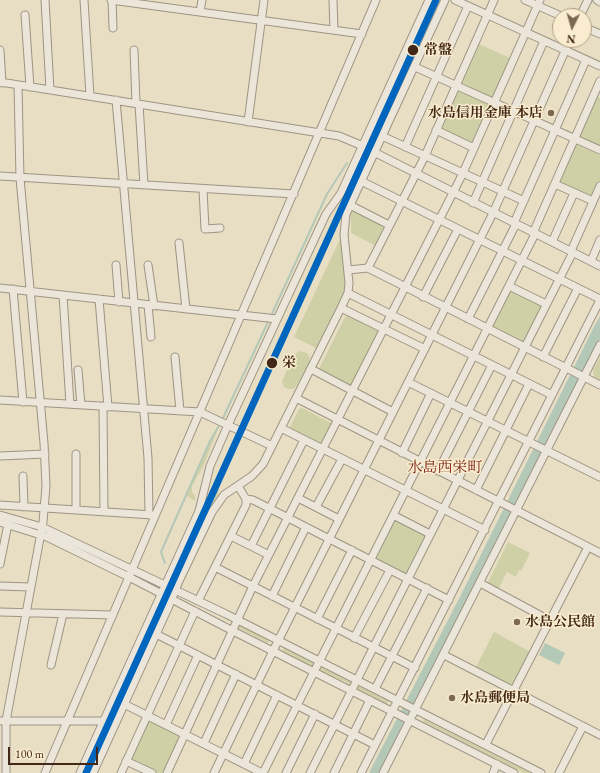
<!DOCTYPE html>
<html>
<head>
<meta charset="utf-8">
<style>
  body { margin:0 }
  #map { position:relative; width:600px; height:773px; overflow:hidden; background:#e8dec4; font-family:"EB Garamond",serif }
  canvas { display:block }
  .north { position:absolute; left:552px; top:8px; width:40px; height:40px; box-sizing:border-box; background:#faedcf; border:1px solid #b19e85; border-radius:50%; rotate:185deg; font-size:11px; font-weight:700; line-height:16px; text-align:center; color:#432817 }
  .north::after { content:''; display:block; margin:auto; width:14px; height:18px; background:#7d6854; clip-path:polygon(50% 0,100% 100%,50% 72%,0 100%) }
  .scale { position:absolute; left:8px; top:747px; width:90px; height:18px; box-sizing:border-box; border:2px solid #432817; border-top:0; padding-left:5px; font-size:12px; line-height:14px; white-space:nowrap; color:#432817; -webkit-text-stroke:3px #faedcf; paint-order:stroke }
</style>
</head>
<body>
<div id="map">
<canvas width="600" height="773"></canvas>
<div class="north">N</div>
<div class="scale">100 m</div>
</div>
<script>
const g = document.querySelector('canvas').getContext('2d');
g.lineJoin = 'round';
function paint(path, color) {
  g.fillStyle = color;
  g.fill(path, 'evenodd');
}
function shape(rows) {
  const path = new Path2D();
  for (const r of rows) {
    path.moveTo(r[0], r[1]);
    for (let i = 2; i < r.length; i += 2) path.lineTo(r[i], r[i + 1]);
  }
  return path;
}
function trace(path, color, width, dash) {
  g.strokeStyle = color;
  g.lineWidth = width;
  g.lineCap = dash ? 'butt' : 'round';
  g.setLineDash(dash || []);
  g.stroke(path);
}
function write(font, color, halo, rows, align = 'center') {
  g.font = font + ' "EB Garamond","Noto Serif JP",serif';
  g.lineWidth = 3;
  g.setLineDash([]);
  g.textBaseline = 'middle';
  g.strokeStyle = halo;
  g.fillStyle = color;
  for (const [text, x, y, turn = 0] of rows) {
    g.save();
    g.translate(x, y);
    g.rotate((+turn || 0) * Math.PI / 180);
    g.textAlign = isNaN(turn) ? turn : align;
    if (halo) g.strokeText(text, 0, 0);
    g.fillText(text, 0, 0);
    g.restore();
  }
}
const green = shape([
  [477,43,512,59,494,98,460,82],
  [456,90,490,105,473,145,439,130],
  [596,96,600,98,600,146,578,136],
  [575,144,600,155,600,182,593,199,558,183],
  [354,210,382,224,384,232,376,246,351,233,351,214],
  [342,235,346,275,346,290,318,349,294,337],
  [510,289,543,305,524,344,491,327],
  [347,313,381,329,350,388,318,371],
  [300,351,307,353,309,356,310,365,294,389,288,389,284,387,282,381,294,355],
  [600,357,600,380,594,377,593,370],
  [302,408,333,424,322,446,289,429,299,409],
  [220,424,203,467,192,486,192,492,195,496,195,501,186,495,210,442],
  [218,488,219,495,195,541,190,546],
  [395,518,428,535,407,575,374,558],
  [508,542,530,553,521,571,519,570,516,577,507,572,498,590,487,584],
  [238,625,269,640,268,643,238,628],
  [494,632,531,652,513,686,510,687,475,669],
  [284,647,313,662,314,664,312,666,282,651],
  [319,665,352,682,352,685,317,669],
  [357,685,389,700,387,704,356,688],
  [424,719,531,773,524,773,423,722],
  [148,720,181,737,164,773,155,773,130,759]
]);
const water = shape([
  [545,643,565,653,559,665,539,655]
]);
const stream = shape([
  [247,102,250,83],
  [271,316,327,194,347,163],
  [223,418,269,320],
  [538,444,600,318],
  [509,503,536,448],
  [165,563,161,552,210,441,220,424],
  [408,703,507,507],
  [371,773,400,718]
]);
const river = shape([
  [375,773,465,599,600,327]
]);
const minor = shape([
  [45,0,50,90],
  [84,0,90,96],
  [111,0,362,34],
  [112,0,113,28],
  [333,0,334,30],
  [455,0,600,66],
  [525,0,561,16],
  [597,0,600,2],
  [200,12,202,0],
  [25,15,30,87],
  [580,16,588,0],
  [584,27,600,34],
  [0,50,2,83],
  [134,50,136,103],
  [415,67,600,150],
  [0,82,339,136,358,144,600,266],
  [116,100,148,458,149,515],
  [139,104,144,185],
  [248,122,264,0],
  [436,130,474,148],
  [382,136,524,201],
  [405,147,468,6],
  [0,176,294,194],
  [361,181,600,299],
  [555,184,593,201],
  [203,189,205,229,220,228],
  [473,203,544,41],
  [350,205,389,225],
  [514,223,586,60],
  [533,233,600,81],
  [552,242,574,193],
  [179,243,186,309],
  [571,251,600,186],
  [591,261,600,240],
  [116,265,119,302],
  [148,265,154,306],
  [368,268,425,156,494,0],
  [348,270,368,268,600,385],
  [509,286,546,304],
  [0,288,277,319],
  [13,289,23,402],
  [348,293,552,395],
  [63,295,70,404],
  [423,297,458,229],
  [99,299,108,407],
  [148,305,151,337],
  [341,308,425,349],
  [468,319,516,224],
  [175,357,180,411],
  [543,357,578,288],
  [311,369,393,412],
  [78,370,81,405],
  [408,382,600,477],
  [296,398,600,553],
  [0,400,200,412,272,446],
  [103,406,104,512],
  [281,428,485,530],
  [402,453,431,393],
  [76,454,76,510],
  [0,456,45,454],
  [438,471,492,365],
  [23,476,24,507],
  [476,490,529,384],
  [298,498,339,519],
  [246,499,253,500,449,600],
  [0,505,152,515],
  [316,507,342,459],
  [0,515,42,527,226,614,541,773],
  [393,515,430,534],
  [0,522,47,537,129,577,233,631,514,773],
  [231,536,269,555],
  [251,546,304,440],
  [0,564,8,524],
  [215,567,415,668],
  [480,583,549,620],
  [0,586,30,587],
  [272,596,306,527],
  [198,601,246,505,246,499,238,486],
  [0,612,113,615],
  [317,619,352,550],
  [156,634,375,745],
  [354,638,390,570],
  [444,655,600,735],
  [51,665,63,614],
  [375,689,427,588],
  [114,699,262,773],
  [0,721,104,721],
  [166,725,198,655],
  [204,743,236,674],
  [486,744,588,547],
  [126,761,152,773],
  [244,764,277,695],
  [6,773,6,721,43,522,46,486,44,443,20,178,18,85],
  [45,773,376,0],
  [80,773,199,511,210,466,228,425,326,214,341,193,429,0],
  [93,773,168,608,179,581,212,512,224,495,252,476,263,464,341,308,348,293,349,283,344,235,346,214,445,0],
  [121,773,195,611],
  [167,773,253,586,462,175,540,0],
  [214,773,273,651,493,213,570,40],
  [263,773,535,234],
  [286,773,315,714],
  [310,773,573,252],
  [334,773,370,700],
  [361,773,600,300],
  [383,773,600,345],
  [493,773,497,764],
  [559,773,583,726]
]);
const rail = shape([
  [395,91,436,0]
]);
const rail1 = shape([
  [86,773,436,0]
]);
const markers = [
  [413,50,6,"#432817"],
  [551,113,4,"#7d6854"],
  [272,363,6,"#432817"],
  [517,622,4,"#7d6854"],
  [452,698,4,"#7d6854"]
];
const stopNames = [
  ["常盤",424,50],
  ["栄",282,363]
];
const poiNames = [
  ["水島信用金庫 本店",543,113,"right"],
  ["水島公民館",525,622],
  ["水島郵便局",460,698]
];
const neighbourhoodNames = [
  ["水島西栄町",445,468]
];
paint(green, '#d0d0a6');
paint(water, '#b4c8b7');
trace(stream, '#b4c8b7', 2);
trace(river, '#b4c8b7', 11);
trace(minor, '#9d9483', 9);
trace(minor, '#ebe6d9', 7);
trace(rail, '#ada69a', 2, [7, 7]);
trace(rail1, '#0065bd', 7);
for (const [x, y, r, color] of markers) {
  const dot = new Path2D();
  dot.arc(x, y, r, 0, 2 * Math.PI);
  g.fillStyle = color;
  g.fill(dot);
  trace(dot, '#faedcf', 1.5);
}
write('bold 14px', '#432817', '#faedcf', stopNames, 'left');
write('bold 14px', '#432817', '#faedcf', poiNames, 'left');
write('15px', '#7a1f14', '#faedcf', neighbourhoodNames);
</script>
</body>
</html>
